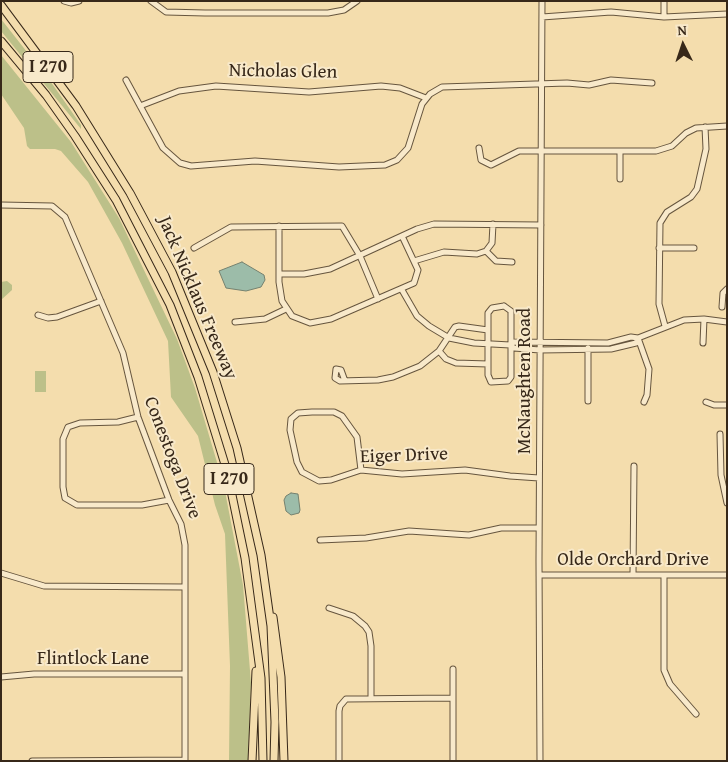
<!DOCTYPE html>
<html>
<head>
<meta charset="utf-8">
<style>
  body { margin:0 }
  #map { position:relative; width:728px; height:762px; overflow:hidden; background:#f4ddad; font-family:"Gentium Book Plus",serif }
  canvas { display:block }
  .frame { position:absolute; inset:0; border:2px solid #372819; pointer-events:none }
  .north { position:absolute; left:658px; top:20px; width:50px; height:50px; -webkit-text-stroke:4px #f8e9ca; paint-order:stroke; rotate:356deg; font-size:14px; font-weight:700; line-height:20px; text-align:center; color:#372819 }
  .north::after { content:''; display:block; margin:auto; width:18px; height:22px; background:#372819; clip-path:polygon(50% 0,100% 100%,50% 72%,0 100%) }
</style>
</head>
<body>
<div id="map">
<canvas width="728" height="762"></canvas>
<div class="frame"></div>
<div class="north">N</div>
</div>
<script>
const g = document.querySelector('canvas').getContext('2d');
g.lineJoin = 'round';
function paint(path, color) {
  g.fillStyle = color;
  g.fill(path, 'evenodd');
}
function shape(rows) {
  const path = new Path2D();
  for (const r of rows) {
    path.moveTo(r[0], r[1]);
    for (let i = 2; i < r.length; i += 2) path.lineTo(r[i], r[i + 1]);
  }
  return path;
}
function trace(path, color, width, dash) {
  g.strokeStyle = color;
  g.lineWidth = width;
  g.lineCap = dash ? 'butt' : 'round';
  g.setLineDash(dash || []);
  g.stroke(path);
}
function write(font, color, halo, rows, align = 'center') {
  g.font = font + ' "Gentium Book Plus",serif';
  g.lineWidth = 4;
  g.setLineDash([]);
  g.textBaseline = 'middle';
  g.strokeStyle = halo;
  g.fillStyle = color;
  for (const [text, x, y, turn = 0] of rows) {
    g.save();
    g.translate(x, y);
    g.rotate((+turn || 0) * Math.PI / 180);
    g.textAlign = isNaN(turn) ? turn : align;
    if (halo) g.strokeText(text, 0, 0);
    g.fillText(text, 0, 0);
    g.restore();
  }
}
const green = shape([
  [1,19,53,85,81,125,81,129,1,31],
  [1,55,71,142,119,218,177,339,195,388,224,486,243,585,251,683,248,761,229,761,230,666,225,534,215,505,198,436,171,397,168,341,122,243,88,182,61,151,55,149,30,149,27,146,24,128,1,94],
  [7,281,12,285,12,290,1,300,1,282],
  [35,371,46,371,46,392,35,392]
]);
const water = shape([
  [242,262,264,275,265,280,261,287,246,291,226,288,219,271,242,262],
  [291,493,298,494,300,510,299,513,291,515,286,511,284,500,286,496,291,493]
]);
const minor = shape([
  [64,1,71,3,79,1],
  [151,1,166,12,205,13,328,13,344,10,357,1],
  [664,1,664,17],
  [542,17,611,12,664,17,727,14],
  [126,80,163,148,180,163,191,166,255,161,339,167,385,165,397,160,408,148,422,104,430,94,442,87,567,83,589,85,611,80,652,83],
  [140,106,179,91,216,86,309,92,381,86,400,88,426,98],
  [479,148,481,160,491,165,519,151,656,151,672,146,686,133,696,128,727,126],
  [620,179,620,152],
  [1,205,52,206,65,217,123,353,138,417,169,500,181,524,185,545,185,761],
  [279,226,279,282,282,301,292,316,310,323,331,319,414,283,418,270,402,236],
  [194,248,231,227,342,226,360,256,378,299],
  [659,248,694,248],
  [486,251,496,261,512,262],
  [414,261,444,252,477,254,486,251,492,243,493,224],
  [280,274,304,274,330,269,417,229,434,224,541,225],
  [402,290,417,316,429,326,449,338,474,343,510,345,514,342,608,343,631,337,638,338,684,320,704,319,727,322],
  [504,306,511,311,511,377,508,381,491,382,488,375,488,313,492,308,504,306],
  [722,307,723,293,727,289],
  [38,315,48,318,57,317,101,301],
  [235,322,265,319,286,309],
  [665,326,659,304,660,223,667,212,691,197,697,189,706,149,705,127],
  [638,338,649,369,647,395,644,402],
  [703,343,704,319],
  [510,345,514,348,540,350,611,349,636,343,638,338],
  [588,348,588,401],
  [439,351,446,359,456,363,488,364],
  [345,381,341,370,336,369,335,378,340,381,378,380,393,377,420,366,439,351,455,327,459,326,488,330],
  [706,402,714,405,727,405],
  [138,417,118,422,80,423,68,427,63,439,63,487,65,498,77,505,142,505,169,500],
  [720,434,721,475,727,503],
  [361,470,357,437,342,416,334,412,312,412,298,413,291,419,290,430,297,462,302,472,319,481,331,480,361,470,402,474,465,470,510,476,539,478],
  [320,540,366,538,409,531,469,535,501,528,539,528],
  [1,573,44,586,185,587],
  [539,575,727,575],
  [633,575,634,466],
  [664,575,664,670,670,684,696,714],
  [329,608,353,616,365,626,369,632,371,646,371,698],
  [1,677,34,674,185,674],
  [32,761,185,760],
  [339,761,339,711,340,706,346,699,453,698],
  [453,761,453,669],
  [540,761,539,561,542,1]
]);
const highway = shape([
  [1,5,76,106,130,193,172,272,213,372,237,448,261,555,271,626,275,722,274,761],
  [1,41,46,95,75,136,116,200,170,305,198,377,227,471,245,558,261,678,263,761],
  [273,617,281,677,284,761],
  [252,761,256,671]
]);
const shields = [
  [48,67,50],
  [229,479,50]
];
const shieldNames = [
  ["I 270",48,67],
  ["I 270",229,479]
];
const streetNames = [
  ["Nicholas Glen",283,72,1],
  ["Jack Nicklaus Freeway",197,298,67],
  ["McNaughten Road",525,381,-90],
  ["Eiger Drive",404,456,-2],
  ["Conestoga Drive",172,458,69],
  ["Olde Orchard Drive",633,560],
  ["Flintlock Lane",93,659]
];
paint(green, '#bcc089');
paint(water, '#9cbca9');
trace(water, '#74816f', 1);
trace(minor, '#66553e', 7);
trace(highway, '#372819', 9);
trace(minor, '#f8e9ca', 5);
trace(highway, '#f4ddad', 7);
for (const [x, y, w] of shields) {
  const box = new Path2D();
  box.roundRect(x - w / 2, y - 15.5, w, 31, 4);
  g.fillStyle = '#f8e9ca';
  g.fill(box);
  trace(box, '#372819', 1);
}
write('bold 18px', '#372819', null, shieldNames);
write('19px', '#372819', '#f8e9ca', streetNames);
</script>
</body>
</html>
